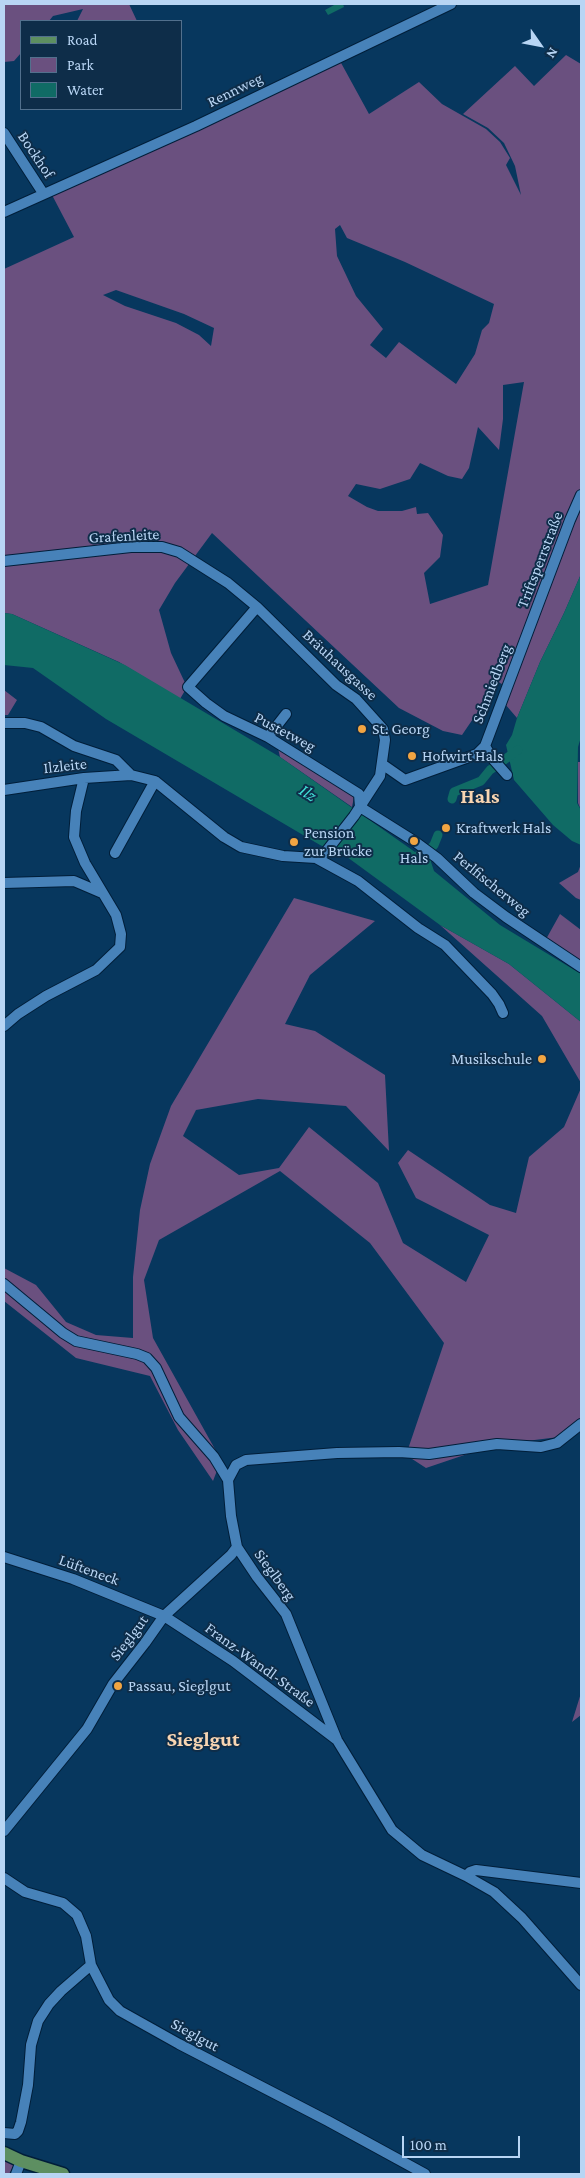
<!DOCTYPE html>
<html>
<head>
<meta charset="utf-8">
<style>
  body { margin:0 }
  #map { position:relative; width:585px; height:2178px; overflow:hidden; background:#07375e; font-family:"Crimson Pro",serif }
  canvas { display:block }
  .frame { position:absolute; inset:0; border:5px solid #b8d5f4; pointer-events:none }
  .legend { position:absolute; left:20px; top:20px; width:162px; height:90px; box-sizing:border-box; background:#0e2d49; border:1px solid #52708d; margin:0; padding:6px 9px; list-style:none; font-size:15px; color:#b8d5f4 }
  .legend li { display:flex; align-items:center; gap:10px; height:25px }
  .legend b { width:25px; border:1px solid #52708d }
  .north { position:absolute; left:515px; top:20px; width:50px; height:50px; -webkit-text-stroke:4px #0e2d49; paint-order:stroke; rotate:123deg; font-size:14px; font-weight:700; line-height:20px; text-align:center; color:#b8d5f4 }
  .north::after { content:''; display:block; margin:auto; width:18px; height:22px; background:#b8d5f4; clip-path:polygon(50% 0,100% 100%,50% 72%,0 100%) }
  .scale { position:absolute; left:402px; top:2136px; width:118px; height:22px; box-sizing:border-box; border:2px solid #b8d5f4; border-top:0; padding-left:6px; font-size:15px; line-height:18px; white-space:nowrap; color:#b8d5f4; -webkit-text-stroke:4px #0e2d49; paint-order:stroke }
</style>
</head>
<body>
<div id="map">
<canvas width="585" height="2178"></canvas>
<div class="frame"></div>
<ul class="legend">
<li><b style="height:6px;background:#5d8f61"></b>Road</li>
<li><b style="height:14px;background:#6a507f"></b>Park</li>
<li><b style="height:14px;background:#106b65"></b>Water</li>
</ul>
<div class="north">N</div>
<div class="scale">100 m</div>
</div>
<script>
const g = document.querySelector('canvas').getContext('2d');
g.lineJoin = 'round';
function paint(path, color) {
  g.fillStyle = color;
  g.fill(path, 'evenodd');
}
function shape(rows) {
  const path = new Path2D();
  for (const r of rows) {
    path.moveTo(r[0], r[1]);
    for (let i = 2; i < r.length; i += 2) path.lineTo(r[i], r[i + 1]);
  }
  return path;
}
function trace(path, color, width, dash) {
  g.strokeStyle = color;
  g.lineWidth = width;
  g.lineCap = dash ? 'butt' : 'round';
  g.setLineDash(dash || []);
  g.stroke(path);
}
function write(font, color, halo, rows, align = 'center') {
  g.font = font + ' "Crimson Pro",serif';
  g.lineWidth = 4;
  g.setLineDash([]);
  g.textBaseline = 'middle';
  g.strokeStyle = halo;
  g.fillStyle = color;
  for (const [text, x, y, turn = 0] of rows) {
    g.save();
    g.translate(x, y);
    g.rotate((+turn || 0) * Math.PI / 180);
    g.textAlign = isNaN(turn) ? turn : align;
    if (halo) g.strokeText(text, 0, 0);
    g.fillText(text, 0, 0);
    g.restore();
  }
}
const green = shape([
  [4,4,129,4,137,21,77,21,83,9,53,16,49,21,21,21,21,53,14,61,4,62],
  [566,55,581,64,581,574,564,613,540,662,517,718,505,704,512,689,498,682,462,735,443,731,399,708,212,533,175,583,159,610,171,653,187,687,180,699,119,662,12,614,4,613,4,269,74,237,52,195,340,61,369,114,419,82,442,104,486,129,500,142,510,158,506,165,521,195,515,166,504,143,488,128,463,114,515,66,534,86],
  [340,225,347,238,405,262,494,304,489,323,482,330,475,354,456,384,399,342,386,358,370,345,383,329,356,296,337,256,335,229],
  [116,290,184,314,214,328,211,346,199,335,176,323,125,306,103,295],
  [524,382,488,585,430,604,424,573,440,557,443,535,428,513,417,514,416,507,402,511,378,511,367,507,348,496,356,484,380,489,410,479,420,463,448,476,462,479,469,468,478,427,499,450,503,419,503,385],
  [4,690,17,700,8,715,4,715],
  [277,744,354,797,352,807,280,757],
  [578,762,581,762,581,810,578,803],
  [581,864,581,900,576,898,559,883,578,872],
  [294,898,375,921,310,975,285,1024,315,1031,385,1075,389,1151,346,1106,258,1099,196,1110,183,1136,239,1175,279,1168,309,1127,378,1183,403,1243,466,1282,489,1235,416,1198,398,1163,408,1150,490,1205,516,1213,529,1157,564,1127,581,1088,581,1432,575,1435,494,1445,426,1468,406,1455,444,1343,370,1243,280,1171,159,1240,144,1280,153,1338,221,1460,213,1481,178,1430,150,1376,76,1358,4,1301,4,1268,36,1285,66,1322,96,1335,133,1338,133,1277,140,1210,150,1164,171,1106],
  [560,914,581,930,581,961,545,941],
  [440,925,509,964,581,1022,581,1083,542,1016],
  [581,1693,581,1715,572,1722],
  [4,2159,14,2165,9,2174,4,2174]
]);
const water = shape([
  [336,4,343,4,344,7,328,15,325,10],
  [581,574,581,737,578,747,577,803,581,810,581,845,572,841,553,825,514,780,506,745,512,735,517,718,540,662,564,613],
  [4,613,12,614,125,665,280,757,415,852,422,848,433,856,431,862,434,871,500,925,581,974,581,1022,509,964,440,925,347,857,320,845,106,719,33,668,4,665]
]);
const canal = shape([
  [452,799,454,792,481,781,490,770,518,750],
  [424,855,434,845,438,835]
]);
const minor = shape([
  [4,133,43,193],
  [4,212,196,126,451,4],
  [4,561,131,547,162,547,179,552,228,583,257,607,336,685,356,699,383,729,385,740,380,776,354,816,325,853,316,858],
  [257,607,188,687,206,703,224,716,268,737,359,794,360,807],
  [4,723,25,723,41,727,74,746,116,760,131,775],
  [268,737,286,714],
  [485,746,492,758,507,775],
  [382,764,405,780,477,754,485,746,570,520,581,495],
  [4,790,84,778,131,775,155,781,224,837,241,847,283,856,316,858,358,881,418,928,445,945,492,994,499,1004,503,1013],
  [360,807,414,841,437,858,474,893,506,917,581,967],
  [115,853,155,781],
  [4,883,74,881,102,893],
  [4,1026,18,1014,46,996,96,970,120,947,121,934,116,915,85,863,74,837,76,811,84,778],
  [4,1284,63,1333,76,1341,137,1354,147,1358,156,1368,179,1417,214,1457,228,1480],
  [581,1424,557,1443,541,1447,497,1444,429,1454,399,1452,337,1453,246,1460,236,1465,228,1480,231,1516,237,1547,257,1577,286,1614,337,1740,392,1830,422,1855,466,1876,494,1892,522,1918,581,1985],
  [4,1557,73,1579,164,1616,233,1661,337,1740],
  [4,1831,87,1729,113,1684,145,1643,164,1616,231,1555,237,1547],
  [466,1876,470,1872,476,1870,581,1883],
  [4,1878,25,1892,63,1903,77,1915,86,1936,91,1965,109,2000,120,2011,179,2044,328,2121,425,2174],
  [4,2133,15,2134,18,2131,21,2122,28,2085,31,2045,38,2021,49,2004,61,1991,91,1965],
  [16,2174,21,2161]
]);
const major = shape([
  [4,2153,21,2161,63,2174]
]);
const markers = [
  [362,729,5,"#f2a542"],
  [412,756,5,"#f2a542"],
  [446,828,5,"#f2a542"],
  [414,841,5,"#f2a542"],
  [294,842,5,"#f2a542"],
  [542,1059,5,"#f2a542"],
  [118,1686,5,"#f2a542"]
];
const streetNames = [
  ["Rennweg",235,90,-26],
  ["Bockhof",36,155,56],
  ["Grafenleite",124,536,-3],
  ["Triftsperrstraße",540,560,-69],
  ["Bräuhausgasse",340,665,43],
  ["Schmiedberg",492,684,-69],
  ["Pustetweg",285,732,28],
  ["Ilzleite",65,766,-6],
  ["Perlfischerweg",492,884,39],
  ["Lüfteneck",89,1570,20],
  ["Sieglberg",275,1575,54],
  ["Sieglgut",129,1638,-53],
  ["Franz-Wandl-Straße",260,1665,36],
  ["Sieglgut",195,2035,29]
];
const poiNames = [
  ["St. Georg",372,729],
  ["Hofwirt Hals",422,756],
  ["Kraftwerk Hals",456,828],
  ["Pension",304,833],
  ["zur Brücke",304,851],
  ["Hals",414,858,"center"],
  ["Musikschule",532,1059,"right"],
  ["Passau, Sieglgut",128,1686]
];
const waterNames = [
  ["Ilz",308,793,32]
];
const districtNames = [
  ["Hals",480,797],
  ["Sieglgut",203,1740]
];
paint(green, '#6a507f');
paint(water, '#106b65');
trace(canal, '#106b65', 9);
trace(minor, '#001e39', 12);
trace(major, '#001e39', 15);
trace(minor, '#4782b9', 10);
trace(major, '#5d8f61', 12);
for (const [x, y, r, color] of markers) {
  const dot = new Path2D();
  dot.arc(x, y, r, 0, 2 * Math.PI);
  g.fillStyle = color;
  g.fill(dot);
  trace(dot, '#0e2d49', 2);
}
write('16px', '#b8d5f4', '#0e2d49', streetNames);
write('16px', '#b8d5f4', '#0e2d49', poiNames, 'left');
write('italic 18px', '#40dfd5', '#0e2d49', waterNames);
write('bold 21px', '#f7d5b2', '#0e2d49', districtNames);
</script>
</body>
</html>
